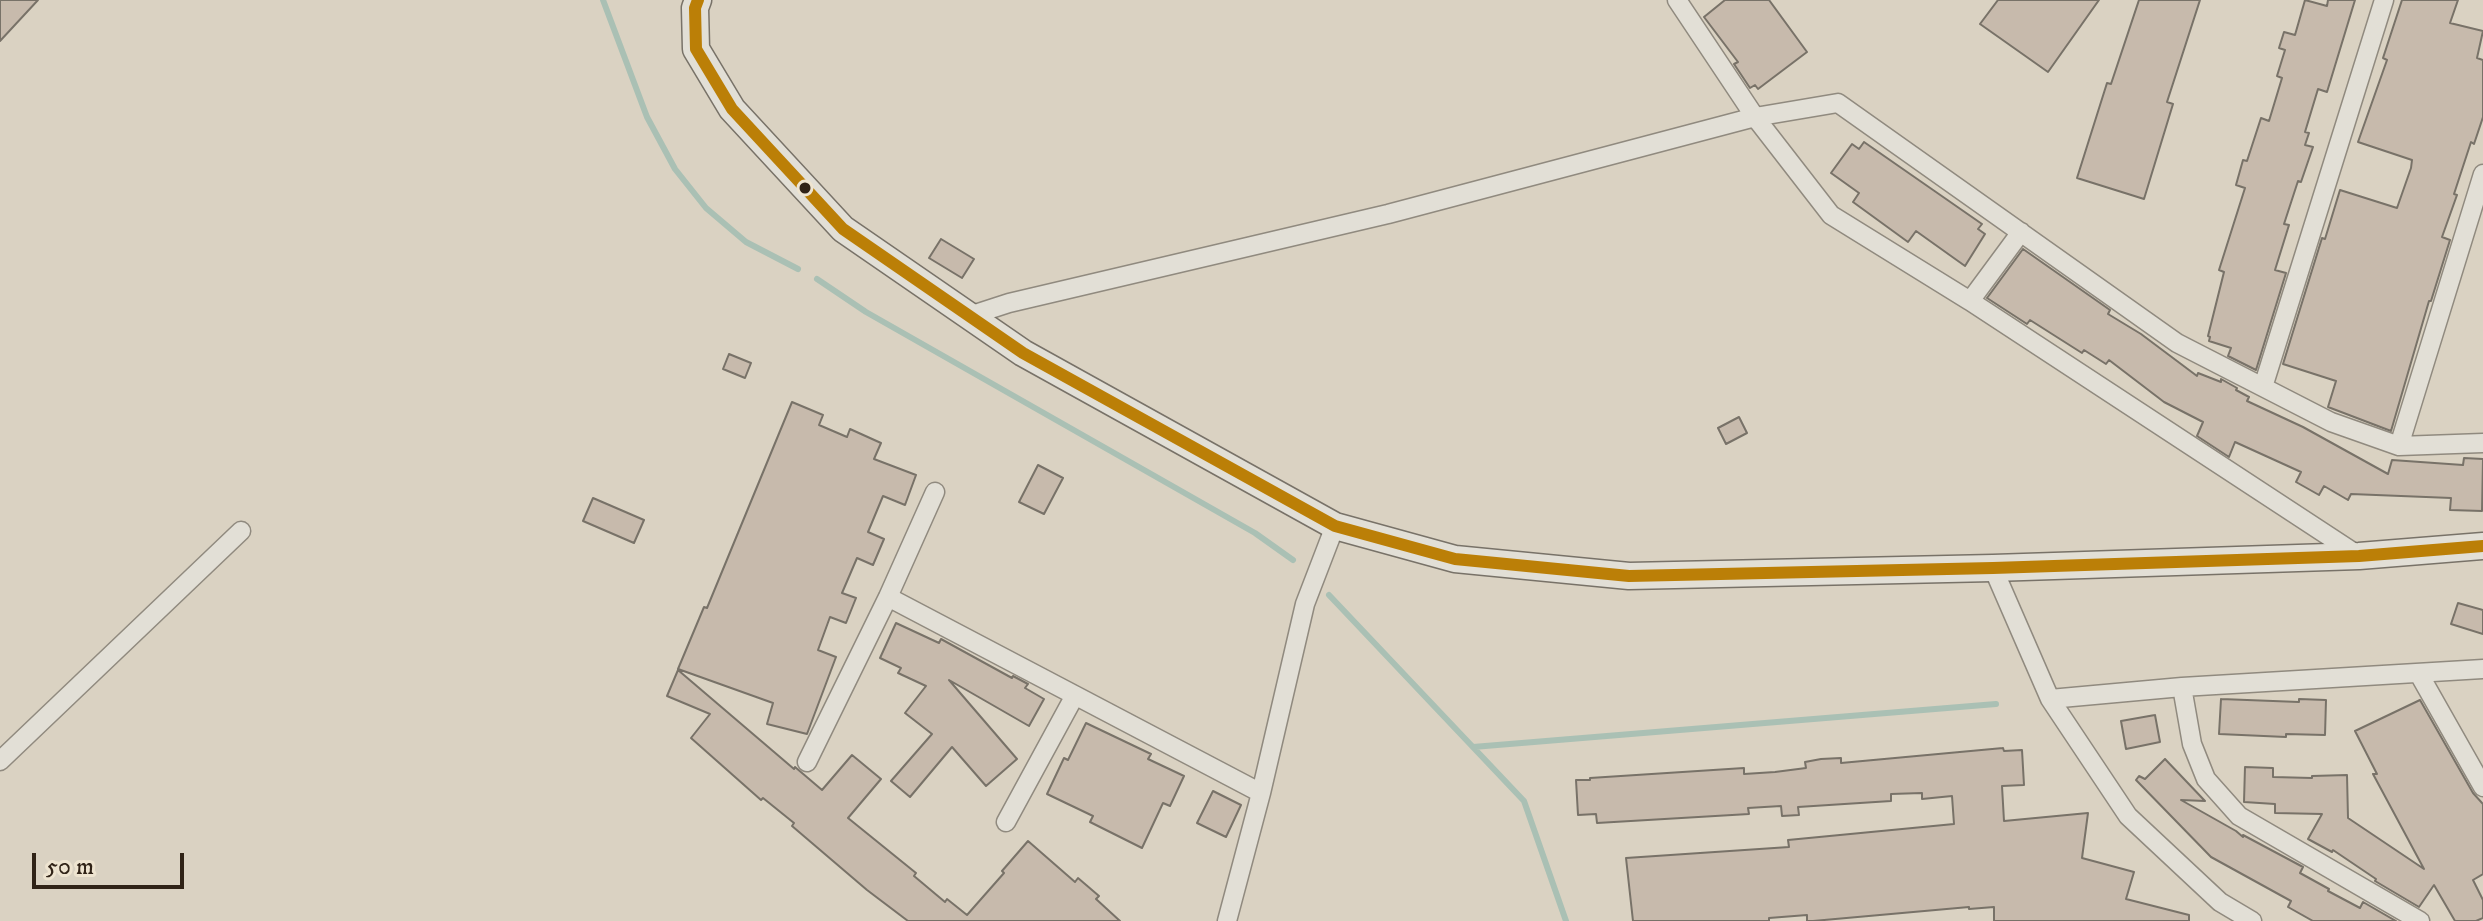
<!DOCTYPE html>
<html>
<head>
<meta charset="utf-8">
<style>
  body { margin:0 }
  #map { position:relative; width:2483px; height:921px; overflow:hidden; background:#dad2c2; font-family:"IM FELL DW Pica",serif }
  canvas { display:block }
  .scale { position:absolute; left:32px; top:853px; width:152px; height:36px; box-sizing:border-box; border:4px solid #302317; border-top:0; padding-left:10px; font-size:24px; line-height:28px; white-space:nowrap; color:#302317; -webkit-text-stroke:6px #eee4d0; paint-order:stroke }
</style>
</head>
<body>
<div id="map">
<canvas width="2483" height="921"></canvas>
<div class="scale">50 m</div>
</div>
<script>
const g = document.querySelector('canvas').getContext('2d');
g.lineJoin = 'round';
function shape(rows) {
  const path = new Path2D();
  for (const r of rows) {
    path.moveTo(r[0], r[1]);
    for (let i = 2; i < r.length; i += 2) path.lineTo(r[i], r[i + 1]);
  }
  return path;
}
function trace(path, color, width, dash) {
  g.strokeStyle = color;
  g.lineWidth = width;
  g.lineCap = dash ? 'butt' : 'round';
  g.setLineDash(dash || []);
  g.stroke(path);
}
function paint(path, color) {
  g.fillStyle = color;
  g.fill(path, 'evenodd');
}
const stream = shape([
  [603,0,647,117,675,169,706,208,746,242,798,269],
  [817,279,866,312,1255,533,1293,560],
  [1329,595,1524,801,1566,921],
  [1473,747,1996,704]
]);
const building = shape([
  [0,0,38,0,0,41,0,0],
  [1725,0,1769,0,1807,52,1758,89,1755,85,1750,88,1734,64,1738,62,1704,17,1725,0],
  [1998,0,2099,0,2048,72,1980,24,1998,0],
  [2139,0,2200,0,2167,102,2173,104,2144,199,2077,178,2107,83,2111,84,2139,0],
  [2305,0,2327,6,2328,0,2355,0,2327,92,2318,89,2305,132,2309,133,2305,145,2313,147,2301,182,2298,181,2284,224,2289,225,2275,270,2286,273,2256,370,2228,356,2231,348,2209,341,2210,337,2208,336,2224,272,2219,270,2245,188,2236,185,2243,160,2247,161,2261,118,2269,121,2282,78,2277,76,2285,50,2279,48,2284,32,2295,35,2305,0],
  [2402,0,2458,0,2450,23,2483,31,2477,58,2483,60,2483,117,2474,144,2471,142,2454,194,2457,195,2442,237,2450,240,2431,301,2429,301,2391,431,2328,407,2336,381,2283,364,2322,238,2325,239,2340,190,2397,208,2411,168,2412,160,2358,142,2387,60,2383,58,2402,0],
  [1864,142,1982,224,1978,229,1985,234,1965,266,1916,231,1908,242,1853,202,1859,193,1831,173,1852,144,1859,149,1864,142],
  [941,239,974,259,962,278,929,258,941,239],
  [2023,249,2110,310,2108,314,2141,334,2197,376,2198,373,2221,382,2221,379,2237,388,2236,390,2249,397,2247,401,2303,427,2388,474,2392,460,2463,465,2464,458,2483,459,2482,511,2450,510,2451,498,2351,494,2348,500,2324,486,2319,495,2296,482,2301,472,2235,442,2229,457,2197,436,2203,422,2164,402,2109,360,2106,364,2084,350,2082,353,2030,320,2027,324,1987,298,2023,249],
  [729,354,751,363,745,378,723,369,729,354],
  [792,402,823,415,819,425,847,437,850,429,881,443,874,459,916,475,905,505,883,496,868,532,884,539,873,565,857,558,842,593,856,598,846,623,830,617,818,650,836,657,807,734,767,724,773,703,678,669,704,607,707,608,792,402],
  [1739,417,1747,433,1726,444,1718,428,1739,417],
  [1038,465,1063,478,1044,514,1019,502,1038,465],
  [593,498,644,520,634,543,583,521,593,498],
  [2458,603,2483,610,2483,634,2451,624,2458,603],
  [896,623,939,643,941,639,1012,678,1013,676,1028,684,1025,688,1044,699,1029,726,949,680,1017,759,986,786,952,747,910,797,891,781,932,734,905,713,926,686,898,673,901,668,880,658,896,623],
  [678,670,794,769,795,767,822,790,852,755,881,779,848,818,916,873,914,876,945,902,947,899,967,915,1004,873,1002,871,1028,841,1075,882,1078,878,1099,896,1096,899,1120,921,908,921,867,890,792,826,794,823,763,798,761,800,691,738,710,714,667,696,678,670],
  [2221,699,2299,702,2299,699,2326,700,2325,735,2286,734,2286,737,2219,734,2221,699],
  [2420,700,2473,793,2483,804,2483,874,2473,880,2483,900,2483,918,2476,921,2455,921,2434,885,2419,907,2375,881,2376,879,2333,850,2332,852,2308,839,2322,814,2275,813,2275,804,2244,802,2245,767,2273,768,2273,777,2312,778,2312,776,2347,775,2348,818,2424,869,2373,774,2377,774,2355,731,2420,700],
  [2155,715,2160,742,2126,749,2121,721,2155,715],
  [1086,723,1151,754,1148,759,1184,776,1170,806,1163,803,1142,848,1090,822,1093,816,1047,794,1064,758,1068,760,1086,723],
  [2003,748,2004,751,2022,750,2024,785,2002,786,2004,821,2088,813,2082,858,2134,872,2126,899,2189,915,2189,921,1994,921,1994,907,1969,909,1969,907,1813,921,1807,921,1807,915,1769,918,1769,921,1633,921,1626,858,1789,847,1788,840,1954,824,1952,796,1922,799,1922,793,1891,794,1891,801,1798,807,1799,815,1782,816,1781,806,1748,808,1749,814,1597,823,1596,814,1578,815,1576,780,1590,780,1590,778,1744,768,1744,774,1775,772,1806,768,1805,762,1821,759,1841,758,1841,763,2003,748],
  [2165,759,2205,801,2181,800,2236,831,2243,837,2243,835,2303,867,2300,873,2329,889,2328,891,2360,908,2363,902,2396,921,2313,921,2288,907,2291,901,2211,857,2136,780,2139,776,2145,779,2165,759],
  [1213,791,1241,805,1226,837,1197,823,1213,791]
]);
const street = shape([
  [1677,0,1755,117,1831,215,1970,301,2359,556],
  [1970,301,2021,232],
  [969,316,1009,303,1388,214,1755,117,1838,103,2177,343,2331,422,2399,446,2483,443],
  [2263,387,2384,0],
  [2399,446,2483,174],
  [1993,568,2050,699,2128,816,2220,902,2252,921],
  [888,597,1261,793],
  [2419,674,2483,787],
  [2182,687,2192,744,2206,779,2239,816,2420,921],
  [2050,699,2182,687,2483,669],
  [0,761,241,531],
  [807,762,888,597,935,492],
  [1006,822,1074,697],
  [1227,921,1261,793,1305,604,1335,526]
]);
const secondary = shape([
  [698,0,695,8,696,49,732,109,843,229,1023,353,1335,526,1455,559,1629,576,1993,568,2359,556,2483,546]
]);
const bus1 = shape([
  [698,0,695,8,696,49,732,109,843,229,1023,353,1335,526,1455,559,1629,576,1993,568,2359,556,2483,546]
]);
const markers = [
  [805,188,7,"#302317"]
];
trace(stream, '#aac0b4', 6);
paint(building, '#c7baac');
trace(building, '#787268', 2);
trace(street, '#908a7f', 21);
trace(secondary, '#787268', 29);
trace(street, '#e2dfd6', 18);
trace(secondary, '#e2dfd6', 26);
trace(bus1, '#bb7f07', 12);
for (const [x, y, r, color] of markers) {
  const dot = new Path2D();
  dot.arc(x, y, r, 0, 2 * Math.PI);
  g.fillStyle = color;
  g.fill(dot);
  trace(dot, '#eee4d0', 3);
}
</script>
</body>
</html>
